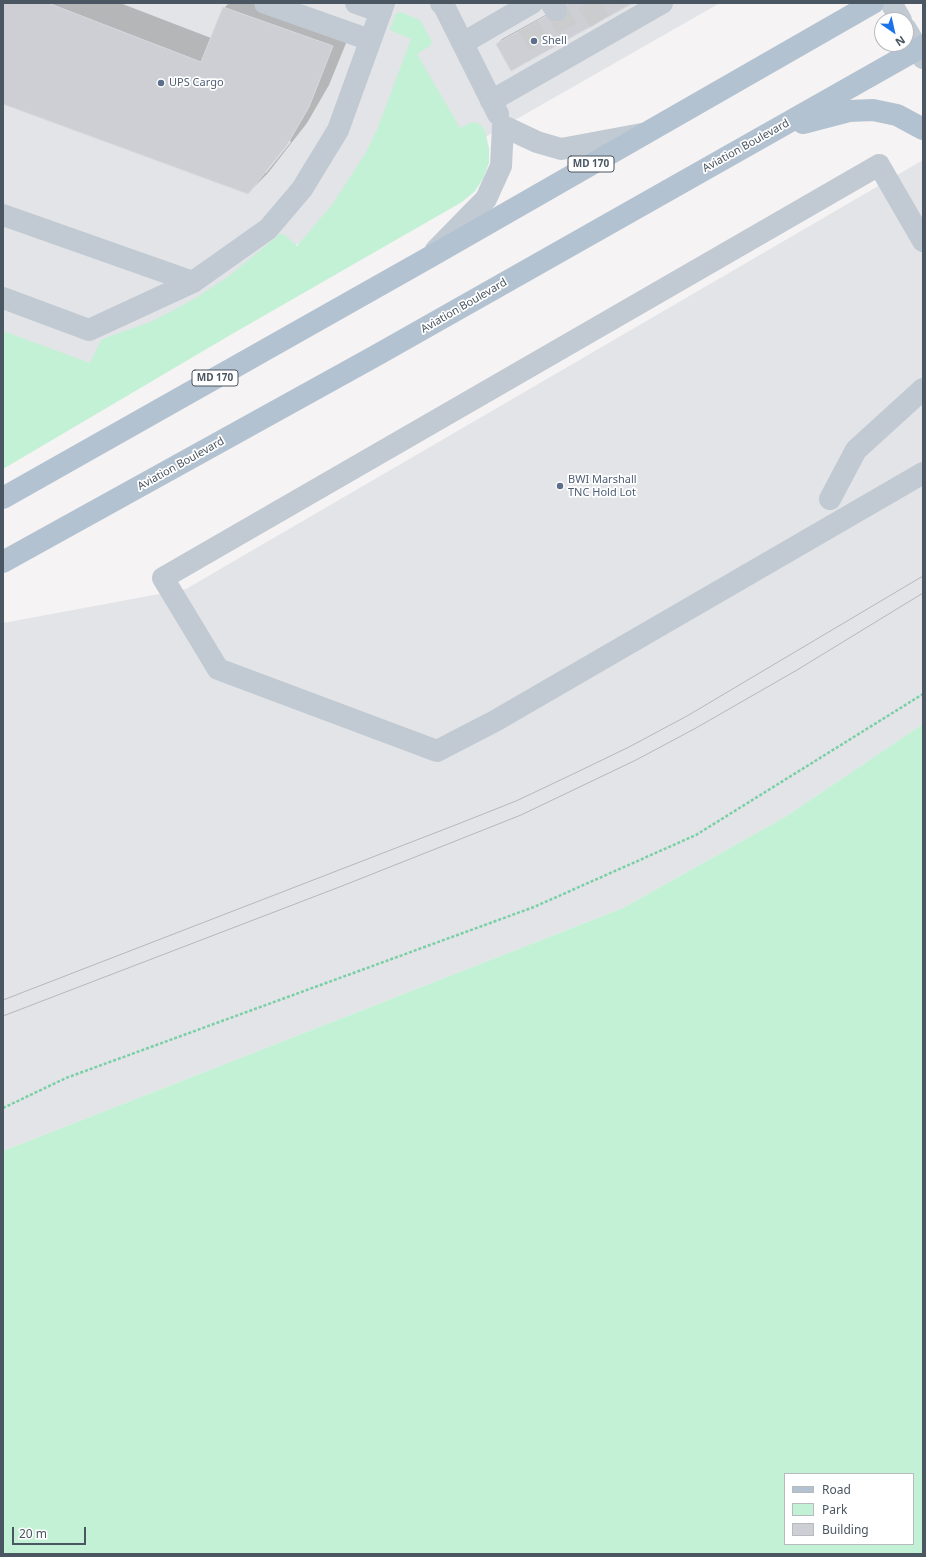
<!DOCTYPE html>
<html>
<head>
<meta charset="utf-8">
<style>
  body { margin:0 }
  #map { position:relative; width:926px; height:1557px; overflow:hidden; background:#f5f3f3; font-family:"Noto Sans",sans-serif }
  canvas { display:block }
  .frame { position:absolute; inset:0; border:4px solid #4a5661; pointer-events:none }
  .legend { position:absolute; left:784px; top:1473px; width:130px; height:72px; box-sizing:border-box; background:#fff; border:1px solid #b7bbc0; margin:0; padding:5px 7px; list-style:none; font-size:12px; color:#4a5661 }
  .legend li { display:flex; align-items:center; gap:8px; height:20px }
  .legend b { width:20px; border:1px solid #b7bbc0 }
  .north { position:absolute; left:874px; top:12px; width:40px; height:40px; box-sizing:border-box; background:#fff; border:1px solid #b7bbc0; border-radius:50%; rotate:146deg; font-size:11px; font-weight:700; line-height:16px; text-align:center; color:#4a5661 }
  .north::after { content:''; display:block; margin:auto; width:14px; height:18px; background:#1a73e8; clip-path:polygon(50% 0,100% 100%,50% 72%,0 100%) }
  .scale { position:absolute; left:12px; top:1527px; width:74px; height:18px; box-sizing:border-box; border:2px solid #4a5661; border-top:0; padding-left:5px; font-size:12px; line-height:14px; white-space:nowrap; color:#4a5661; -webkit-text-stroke:3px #fff; paint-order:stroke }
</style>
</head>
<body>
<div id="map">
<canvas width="926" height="1557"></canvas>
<div class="frame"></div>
<ul class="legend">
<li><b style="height:5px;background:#b3c2d1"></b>Road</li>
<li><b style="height:11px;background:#c3f1d5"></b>Park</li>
<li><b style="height:11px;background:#cdcfd5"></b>Building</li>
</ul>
<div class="north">N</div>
<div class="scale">20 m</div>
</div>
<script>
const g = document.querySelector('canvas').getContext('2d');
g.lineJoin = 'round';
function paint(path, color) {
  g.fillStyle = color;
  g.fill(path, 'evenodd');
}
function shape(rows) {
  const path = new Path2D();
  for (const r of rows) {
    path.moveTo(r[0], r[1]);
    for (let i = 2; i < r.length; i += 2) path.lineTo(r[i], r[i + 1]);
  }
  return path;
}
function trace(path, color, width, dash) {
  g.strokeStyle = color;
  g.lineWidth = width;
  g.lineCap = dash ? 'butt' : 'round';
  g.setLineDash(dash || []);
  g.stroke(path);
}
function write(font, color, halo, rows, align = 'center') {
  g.font = font + ' "Noto Sans",sans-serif';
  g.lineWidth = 3.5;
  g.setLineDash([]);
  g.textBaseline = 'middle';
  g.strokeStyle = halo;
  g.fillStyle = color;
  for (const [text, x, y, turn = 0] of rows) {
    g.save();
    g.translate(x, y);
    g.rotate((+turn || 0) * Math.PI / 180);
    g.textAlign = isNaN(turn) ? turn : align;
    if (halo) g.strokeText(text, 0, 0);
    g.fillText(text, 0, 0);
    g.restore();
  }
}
const airport = shape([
  [3,3,720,3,75,371,3,423],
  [923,160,923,724,785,817,623,908,3,1151,3,623,186,589]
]);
const green = shape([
  [401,12,420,20,431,40,432,42,430,46,417,54,460,128,472,122,480,124,485,131,489,148,489,163,483,179,475,191,462,202,232,334,3,469,3,331,90,363,101,340,105,338,153,321,196,298,229,276,280,234,285,235,297,246,332,205,365,154,377,130,411,39,392,31,390,29,396,14],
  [923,724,923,1554,3,1554,3,1151,623,908,785,817],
  [785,1474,913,1474,913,1544,785,1544]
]);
const shadow = shape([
  [3,3,120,3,211,38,224,8,229,3,288,3,353,26,329,85,307,123,268,173,248,193,3,103],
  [289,140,291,142,266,173,263,173],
  [567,3,631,3,497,44,502,39]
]);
const building = shape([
  [3,3,48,3,201,62,223,7,333,46,309,107,287,145,248,194,3,104,3,3],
  [569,3,633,3,511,71,496,44,569,3]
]);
const minorTunnel = shape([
  [588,3,600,21],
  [632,3,632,4],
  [556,10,572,37],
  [528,26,544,52]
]);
const path = shape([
  [3,1108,66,1078,534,907,696,835,923,694]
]);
const minor = shape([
  [265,3,370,40],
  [356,3,381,12],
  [441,3,443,4,498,114],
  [551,3,556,10],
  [891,3,901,20],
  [906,29,923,58],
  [463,43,532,3],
  [491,101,662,3],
  [3,215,193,282],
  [923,241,879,165,163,578,218,669,437,751,495,721,923,473],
  [436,250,486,199,501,166,503,126,537,142,561,149,642,134],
  [3,298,89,330,193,282,268,229,302,189,338,130,384,3],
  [830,499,856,450,923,389]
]);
const major = shape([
  [803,123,849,111,873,110,897,115,923,129],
  [3,498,428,258,873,3],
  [3,562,377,355,923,46]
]);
const tram = shape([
  [3,1000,458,824,516,801,571,775,629,747,687,716,923,576],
  [3,1016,342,886,521,815,636,760,696,728,797,670,923,593]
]);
const markers = [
  [534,41,4,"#5c6f8a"],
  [161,83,4,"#5c6f8a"],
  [560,486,4,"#5c6f8a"]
];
const shields = [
  [591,164,46],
  [215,378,46]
];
const shieldNames = [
  ["MD 170",591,164],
  ["MD 170",215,378]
];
const serviceNames = [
  ["Shell",542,41],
  ["UPS Cargo",169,83],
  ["BWI Marshall",568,480],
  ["TNC Hold Lot",568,493]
];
const streetNames = [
  ["Aviation Boulevard",746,146,-29],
  ["Aviation Boulevard",464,306,-30],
  ["Aviation Boulevard",181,464,-29]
];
paint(airport, '#e2e4e7');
paint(green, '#c3f1d5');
paint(shadow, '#0003');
paint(building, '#cdcfd5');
trace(building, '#d7d9de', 1);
trace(minorTunnel, '#caccce', 22, [22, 11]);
trace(path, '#7ad0a6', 2.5, [3, 2]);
trace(minor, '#c1cad2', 22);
trace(major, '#b3c2d1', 22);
trace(tram, '#b5b8bd', 1);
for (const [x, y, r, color] of markers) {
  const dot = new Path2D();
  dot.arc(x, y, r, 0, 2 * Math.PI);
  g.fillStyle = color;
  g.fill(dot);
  trace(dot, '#fff', 1.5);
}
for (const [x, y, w] of shields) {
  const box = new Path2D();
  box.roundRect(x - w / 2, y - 8, w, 16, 3);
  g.fillStyle = '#fff';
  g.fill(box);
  trace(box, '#4a5661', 1);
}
write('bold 10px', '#4a5661', null, shieldNames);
write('11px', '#4e5e75', '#fff', serviceNames, 'left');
write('11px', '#4a5661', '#fff', streetNames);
</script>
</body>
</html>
